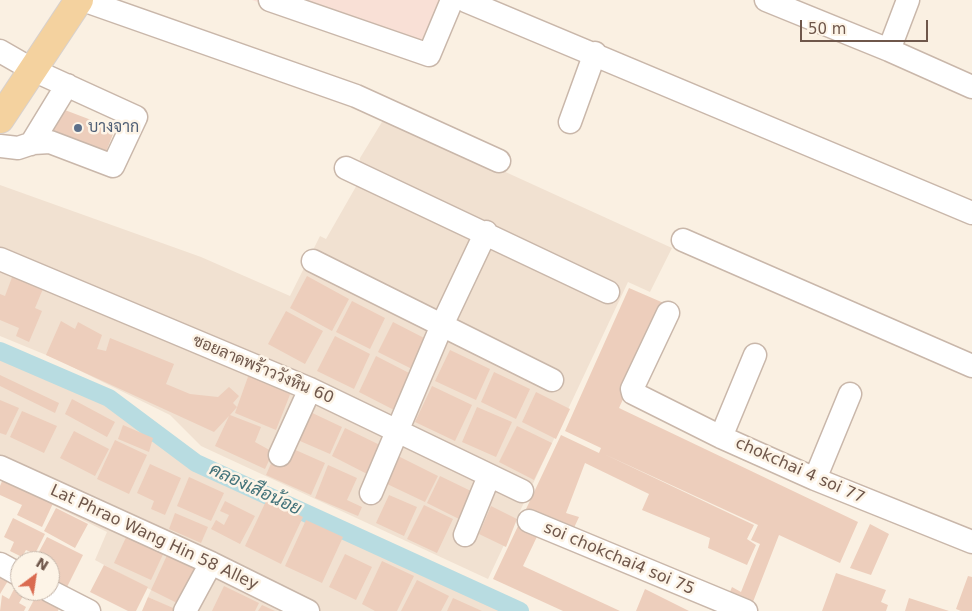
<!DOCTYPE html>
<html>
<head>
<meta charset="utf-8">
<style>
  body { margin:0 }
  #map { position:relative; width:972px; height:611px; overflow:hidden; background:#faf0e2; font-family:"DejaVu Sans",sans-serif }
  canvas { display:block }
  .north { position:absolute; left:10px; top:551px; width:50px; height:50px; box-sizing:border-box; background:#fdf4e7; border:1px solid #c4b5a9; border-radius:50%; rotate:31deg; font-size:14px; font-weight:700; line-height:20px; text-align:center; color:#6f574b }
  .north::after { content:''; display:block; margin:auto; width:18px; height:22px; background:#da6b50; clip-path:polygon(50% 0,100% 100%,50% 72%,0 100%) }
  .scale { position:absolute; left:800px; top:20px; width:128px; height:22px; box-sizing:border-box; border:2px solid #6f574b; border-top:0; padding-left:6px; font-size:15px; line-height:18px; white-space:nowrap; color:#6f574b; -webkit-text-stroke:4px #fdf4e7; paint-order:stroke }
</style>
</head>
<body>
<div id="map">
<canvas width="972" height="611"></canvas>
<div class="north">N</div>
<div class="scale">50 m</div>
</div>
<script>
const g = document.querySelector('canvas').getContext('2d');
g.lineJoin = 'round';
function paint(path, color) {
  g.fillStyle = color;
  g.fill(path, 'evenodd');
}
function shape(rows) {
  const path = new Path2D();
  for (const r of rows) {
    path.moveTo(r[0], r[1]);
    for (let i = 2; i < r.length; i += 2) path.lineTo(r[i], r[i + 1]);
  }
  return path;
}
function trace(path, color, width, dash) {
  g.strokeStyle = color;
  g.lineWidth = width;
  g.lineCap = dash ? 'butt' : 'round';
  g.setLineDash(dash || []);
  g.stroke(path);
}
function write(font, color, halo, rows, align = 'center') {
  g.font = font + ' "DejaVu Sans",Sarabun,sans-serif';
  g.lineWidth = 5;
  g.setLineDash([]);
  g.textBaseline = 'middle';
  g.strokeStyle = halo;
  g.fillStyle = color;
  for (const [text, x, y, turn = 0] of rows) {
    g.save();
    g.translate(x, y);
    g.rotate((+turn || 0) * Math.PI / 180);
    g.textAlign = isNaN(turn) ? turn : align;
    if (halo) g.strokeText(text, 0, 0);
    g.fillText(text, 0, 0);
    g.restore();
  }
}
const residential = shape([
  [385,117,672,248,650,292,628,282,488,579,201,446,170,415,56,359,0,336,0,185,201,257,290,296,320,236,326,239,358,183,360,158],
  [0,353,108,403,192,465,511,611,178,611,148,597,151,590,95,560,107,532,0,479]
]);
const commercial = shape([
  [252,0,457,0,435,62]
]);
const canal = shape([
  [0,351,109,398,196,463,520,611]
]);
const building = shape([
  [49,104,115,129,106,152,40,127],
  [14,272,45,284,35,308,42,311,29,342,16,336,19,328,0,320,0,294,5,296],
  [307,276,349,299,332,331,290,308],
  [629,288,666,304,619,408,858,522,840,563,779,535,751,607,727,599,732,587,741,592,760,544,751,540,758,525,604,454,754,525,747,539,756,545,747,565,708,548,710,538,642,510,649,494,585,463,566,513,579,517,572,532,544,522,523,566,620,611,563,611,493,579,561,435,599,453,601,448,565,431],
  [352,301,385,318,370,349,336,332],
  [286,311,323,331,305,364,268,344],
  [61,321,75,329,78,322,102,335,97,349,106,351,110,338,174,364,166,384,190,394,218,397,229,387,239,396,233,403,237,407,230,415,261,427,255,442,273,452,265,469,215,446,229,416,214,432,46,355],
  [393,322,428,340,414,370,378,352],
  [335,336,370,354,354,389,317,371],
  [450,350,490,369,476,400,435,381],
  [376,356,413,375,396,411,359,392],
  [494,372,530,389,516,419,481,402],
  [249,374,291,392,276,430,235,413],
  [0,375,59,403,55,413,0,386],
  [432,386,472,405,455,441,415,422],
  [536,392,570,409,556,439,522,422],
  [72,399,115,422,107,437,65,414],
  [0,400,19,408,6,435,0,433],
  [477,407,512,422,496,457,462,442],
  [306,410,342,427,330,454,293,438],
  [22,411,57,426,44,453,10,437],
  [123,425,153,438,149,452,118,439],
  [517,426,552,443,534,480,499,462],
  [345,428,384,447,371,476,332,456],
  [74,431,109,449,95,476,60,458],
  [115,440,147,455,129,494,97,479],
  [291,448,325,463,311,495,266,475,273,459],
  [398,456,438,476,425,502,385,483],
  [150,464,181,478,165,515,151,509,154,501,137,493],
  [328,465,357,478,347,500,362,507,358,516,315,498],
  [5,474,56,497,42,527,17,515,22,505,0,495,0,486],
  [440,476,473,492,461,520,427,503],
  [189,477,224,493,211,521,177,506],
  [389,495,417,507,404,536,376,523],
  [267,499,303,517,281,564,245,546],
  [225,501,255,516,240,544,211,529,216,520,224,525,229,515,220,511],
  [424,505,453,519,437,553,407,539],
  [491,506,517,519,506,547,479,534],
  [56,508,88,524,75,548,44,531],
  [175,513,208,527,201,543,169,529],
  [13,518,45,534,35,554,26,550,22,557,10,551,14,542,4,537],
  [306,520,343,537,322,583,285,566],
  [870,524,889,534,871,575,850,568],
  [129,531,166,548,151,580,114,563],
  [47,537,83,555,66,589,50,580,50,561,34,561],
  [169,551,204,569,185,607,151,590],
  [345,554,372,567,356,600,329,587],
  [382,561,414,576,397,611,375,611,362,604],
  [104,565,148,587,136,611,128,611,90,592],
  [836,573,886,590,881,602,888,605,886,611,822,611],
  [0,574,9,579,0,594],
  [968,576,972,577,972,611,961,611,956,609],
  [417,580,449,596,441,611,401,611],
  [18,581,20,582,20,591,26,591,19,603,26,607,24,611,0,611,2,595,9,599],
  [224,586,259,603,255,611,212,611],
  [645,589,689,611,636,611],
  [36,596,59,608,58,611,28,611],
  [148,597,180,611,142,611],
  [453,598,482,611,447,611],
  [909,598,949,611,905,611],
  [262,605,275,611,258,611]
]);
const minor = shape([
  [83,0,356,96,499,161],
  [270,0,429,55,452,0],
  [766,0,889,50,972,87],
  [466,1,972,213],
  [889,50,908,0],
  [0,51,33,70,136,117,113,166,50,142,33,143,18,148,0,146],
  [570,122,595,53],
  [31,144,67,85],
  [346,168,608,292],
  [683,240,972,366],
  [0,259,310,389,522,491],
  [313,261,552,380],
  [668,313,632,389,633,393,721,437,815,479,972,542],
  [721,437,755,355],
  [280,455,310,389],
  [0,467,211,563,308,611],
  [815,479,850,394],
  [371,493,442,325,486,232],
  [529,521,746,611],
  [465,535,489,476],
  [0,564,20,575],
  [50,591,89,611],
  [185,611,211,563]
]);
const major = shape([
  [0,119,79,0]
]);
const markers = [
  [78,128,5,"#5c6f8a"]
];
const serviceNames = [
  ["บางจาก",88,128]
];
const streetNames = [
  ["ซอยลาดพร้าววังหิน 60",263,370,23],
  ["chokchai 4 soi 77",800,471,24],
  ["Lat Phrao Wang Hin 58 Alley",154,538,25],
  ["soi chokchai4 soi 75",619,559,23]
];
const waterNames = [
  ["คลองเสือน้อย",255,490,25]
];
paint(residential, '#f1e1d1');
paint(commercial, '#f9e0d6');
trace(canal, '#b8dce1', 18);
paint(building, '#edcebc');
trace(minor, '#c9b7aa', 25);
trace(major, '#d7d0cd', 30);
trace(minor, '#fff', 22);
trace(major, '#f4d29f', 28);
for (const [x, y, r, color] of markers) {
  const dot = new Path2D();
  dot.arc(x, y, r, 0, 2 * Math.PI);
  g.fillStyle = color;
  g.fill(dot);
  trace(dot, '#fdf4e7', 2);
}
write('16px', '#4e5e75', '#fdf4e7', serviceNames, 'left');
write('16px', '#6f574b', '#fdf4e7', streetNames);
write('italic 18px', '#43737a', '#fdf4e7', waterNames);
</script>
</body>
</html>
